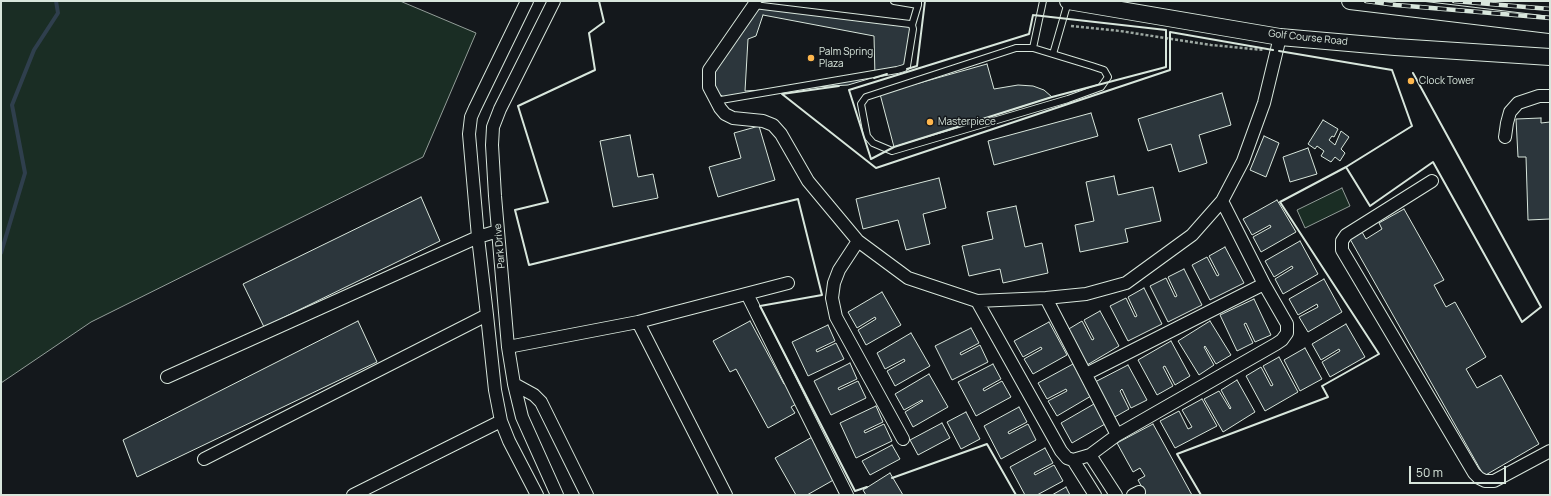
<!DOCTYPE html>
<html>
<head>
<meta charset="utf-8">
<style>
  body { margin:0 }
  #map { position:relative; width:1551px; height:496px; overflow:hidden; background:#14181c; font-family:Manrope,sans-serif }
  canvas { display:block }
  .frame { position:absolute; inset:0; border:2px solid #d8e6dc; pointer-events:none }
  .scale { position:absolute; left:1409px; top:466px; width:97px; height:18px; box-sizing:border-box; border:2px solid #d8e6dc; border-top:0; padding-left:5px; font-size:12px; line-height:14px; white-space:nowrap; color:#d8e6dc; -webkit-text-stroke:3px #14181c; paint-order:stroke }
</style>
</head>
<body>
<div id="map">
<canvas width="1551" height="496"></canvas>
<div class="frame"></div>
<div class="scale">50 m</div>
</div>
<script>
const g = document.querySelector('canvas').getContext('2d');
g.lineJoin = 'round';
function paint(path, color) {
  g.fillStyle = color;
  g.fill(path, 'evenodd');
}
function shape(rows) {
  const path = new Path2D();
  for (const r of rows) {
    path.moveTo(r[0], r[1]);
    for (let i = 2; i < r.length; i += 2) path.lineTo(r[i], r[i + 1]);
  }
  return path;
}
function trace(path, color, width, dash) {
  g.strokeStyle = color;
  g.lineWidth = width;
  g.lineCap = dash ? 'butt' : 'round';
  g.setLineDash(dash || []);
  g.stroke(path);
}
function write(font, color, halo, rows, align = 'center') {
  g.font = font + ' Manrope,sans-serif';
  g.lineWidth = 3;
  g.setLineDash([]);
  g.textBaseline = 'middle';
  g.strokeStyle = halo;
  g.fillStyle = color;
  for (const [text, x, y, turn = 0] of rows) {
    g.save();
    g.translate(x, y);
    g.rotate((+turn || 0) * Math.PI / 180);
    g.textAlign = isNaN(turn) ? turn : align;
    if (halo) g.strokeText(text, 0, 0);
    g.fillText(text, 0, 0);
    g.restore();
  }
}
const green = shape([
  [1,1,400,1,476,33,423,157,91,322,1,383,1,1],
  [1342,188,1350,206,1305,228,1297,210,1342,188]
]);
const stream = shape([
  [1,253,25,173,12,105,34,50,58,13,56,1]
]);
const building = shape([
  [752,7,912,27,907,66,727,99,711,89,710,70,752,7],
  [763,15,874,36,875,77,848,85,745,91,748,39,756,36,763,15],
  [987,64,994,89,1018,85,1033,86,1044,90,1052,97,894,147,880,94,987,64],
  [1222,93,1231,125,1199,135,1207,163,1179,172,1171,144,1148,151,1138,119,1222,93],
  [1091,113,1098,136,994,165,988,141,1091,113],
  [1541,118,1541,123,1550,122,1550,219,1528,220,1526,157,1518,157,1516,119,1541,118],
  [1323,120,1338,129,1334,137,1332,136,1329,140,1335,145,1341,131,1349,137,1341,149,1345,153,1340,161,1335,157,1331,162,1321,156,1324,151,1317,146,1315,149,1308,144,1323,120],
  [759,126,775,180,718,197,709,167,741,158,734,133,759,126],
  [630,135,638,177,653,174,658,198,613,207,600,141,630,135],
  [1264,136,1279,143,1266,177,1250,170,1264,136],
  [1308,148,1317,174,1290,182,1283,157,1308,148],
  [1114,176,1118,195,1153,187,1161,221,1125,229,1128,242,1080,252,1075,225,1094,221,1086,182,1114,176],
  [939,178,946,208,923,214,930,244,906,250,898,220,863,229,856,199,939,178],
  [421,197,440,241,264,327,243,284,421,197],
  [1277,200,1296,232,1261,252,1253,237,1271,227,1270,225,1252,235,1243,219,1277,200],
  [1016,206,1025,247,1042,243,1048,273,1003,283,1000,269,969,276,962,246,993,239,987,212,1016,206],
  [1404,209,1444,280,1434,285,1446,307,1455,302,1486,357,1466,369,1477,388,1501,375,1539,444,1484,476,1350,239,1362,232,1366,239,1382,229,1379,223,1404,209],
  [1300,241,1318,274,1283,294,1275,279,1293,268,1292,266,1274,277,1265,261,1300,241],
  [1225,247,1244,283,1210,300,1192,265,1207,257,1217,276,1219,275,1209,256,1225,247],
  [1184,269,1202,305,1168,322,1150,286,1166,278,1175,297,1177,296,1168,277,1184,269],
  [1324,279,1342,312,1308,332,1299,317,1318,307,1317,304,1298,315,1289,299,1324,279],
  [1144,288,1162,324,1128,341,1110,306,1126,298,1135,317,1137,316,1128,297,1144,288],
  [882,292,901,325,866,345,858,330,876,319,875,317,857,328,848,312,882,292],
  [1254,299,1271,335,1255,342,1246,323,1244,324,1253,343,1237,351,1220,315,1254,299],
  [1100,311,1119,346,1087,365,1067,330,1082,321,1092,340,1094,339,1084,320,1100,311],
  [358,321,377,362,137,477,123,440,358,321],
  [750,321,784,384,787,383,798,403,791,407,795,413,768,428,736,369,730,372,713,341,750,321],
  [1210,321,1231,355,1216,364,1205,346,1204,347,1214,365,1199,375,1178,341,1210,321],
  [1049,322,1067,355,1033,374,1024,359,1042,349,1041,347,1023,357,1014,341,1049,322],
  [1346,324,1365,357,1330,377,1322,362,1340,351,1339,349,1321,360,1312,344,1346,324],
  [828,325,835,341,816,350,817,352,836,343,844,359,808,376,792,342,828,325],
  [971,328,979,343,960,353,961,355,980,345,988,362,952,380,935,346,971,328],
  [911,333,930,366,895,386,887,371,905,361,904,359,885,369,877,353,911,333],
  [1171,341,1190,376,1175,385,1165,366,1163,367,1173,386,1157,395,1138,360,1171,341],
  [1305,348,1322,379,1300,391,1284,360,1305,348],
  [1279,357,1298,392,1265,411,1246,376,1261,367,1271,386,1273,385,1263,366,1279,357],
  [850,363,857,379,838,388,839,390,858,381,866,398,831,415,814,381,850,363],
  [993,364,1001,379,983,389,984,391,1002,381,1011,397,976,416,958,382,993,364],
  [1073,364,1091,396,1057,416,1048,401,1067,391,1066,389,1047,399,1038,383,1073,364],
  [1128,365,1147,400,1131,408,1122,389,1120,391,1129,409,1113,418,1095,382,1128,365],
  [929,374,948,407,913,427,905,412,923,401,922,400,904,410,895,394,929,374],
  [1237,380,1255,412,1223,432,1204,399,1219,391,1230,409,1231,408,1221,390,1237,380],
  [1202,399,1217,426,1175,448,1160,421,1179,411,1188,429,1192,427,1182,410,1202,399],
  [1094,404,1105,424,1072,443,1061,423,1094,404],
  [876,406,883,422,864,431,865,433,884,424,892,441,856,458,840,423,876,406],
  [1019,407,1027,422,1008,432,1009,434,1028,424,1036,440,1001,459,984,426,1019,407],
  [966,412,980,439,961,449,947,422,966,412],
  [942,423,950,438,918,455,910,440,942,423],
  [1153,424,1192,495,1146,495,1138,480,1145,476,1140,468,1133,472,1117,443,1153,424],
  [814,436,837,478,807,495,796,495,775,458,814,436],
  [892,445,900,459,870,475,862,461,892,445],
  [1045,448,1053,463,1034,473,1035,475,1054,465,1063,481,1037,495,1025,495,1010,467,1045,448],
  [890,473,903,495,866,495,863,490,890,473],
  [1066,487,1070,495,1052,495,1066,487]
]);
const path = shape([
  [1071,26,1120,31,1211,45,1264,50]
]);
const lane = shape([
  [894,1,918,5,918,1],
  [912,25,918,5],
  [1016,48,1033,48,1092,66,1104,70,1108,77,1101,87,1068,99,892,151,873,143,867,136,861,104,866,97,1016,48],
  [1033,48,1043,1],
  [1053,54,1068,2],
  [715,101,897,70,904,68,907,66,913,29,912,25,910,24,754,5]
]);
const street = shape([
  [527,1,475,108,471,117,469,134,478,237,487,315,495,390,501,421,509,441,537,495],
  [554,1,500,109,493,127,492,145,495,196,508,347,514,384,522,417,557,495],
  [755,1,754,5,709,70,709,87,720,108,725,114,733,118,763,121,773,125,781,134,808,181,858,241,908,278,977,301,1046,298,1086,294,1126,283,1192,235,1222,201,1243,161,1264,103,1280,37],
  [1505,137,1507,123,1510,112,1518,103,1539,96,1550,96],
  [1432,181,1346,235,1342,241,1342,250,1474,473,1479,478,1485,481,1494,481,1550,451],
  [858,241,839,270,834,283,832,298,836,317,903,439],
  [747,294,847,495],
  [1046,298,1117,435],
  [977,301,1061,451,1067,458,1073,460,1090,455,1117,435,1276,344,1282,340,1287,333,1287,324,1264,284,1222,201],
  [638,322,726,495],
  [508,347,638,322,788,283],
  [1086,374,1264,284],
  [167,377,478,237,498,231],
  [514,384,534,395,541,402,587,495],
  [1090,455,1116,495],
  [204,459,487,315],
  [1073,460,1095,495],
  [353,495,501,421],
  [1133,495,1139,492]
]);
const secondary = shape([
  [1068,1,1280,37,1395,47,1550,57],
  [1350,1,1550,25]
]);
const rail = shape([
  [1366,1,1396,5,1550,18],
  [1454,1,1550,9]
]);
const wall = shape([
  [599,1,604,22,589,33,595,70,518,106,548,202,515,210,529,265,798,199,822,295,760,306,855,491,867,487],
  [1033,15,1166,30,1166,67,1052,97,894,147,871,159,849,90,1029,34,1033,15],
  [907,69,917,66,925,1],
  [874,78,887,74],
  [839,86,782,94,876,168,1170,70,1170,32,1273,50],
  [1346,167,1370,206,1433,162,1522,322,1541,307,1413,73],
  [892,478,987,444,1016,495],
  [1201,495,1177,454,1328,397,1322,386,1379,354,1280,202,1346,167,1412,126,1392,70,1279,51]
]);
const markers = [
  [811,58,4,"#ffb74d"],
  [1411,81,4,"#ffb74d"],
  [930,122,4,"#ffb74d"]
];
const streetNames = [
  ["Golf Course Road",1308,38,6],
  ["Park Drive",500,246,-95]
];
const poiNames = [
  ["Palm Spring",819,52],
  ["Plaza",819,64],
  ["Clock Tower",1419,81],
  ["Masterpiece",938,122]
];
paint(green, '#1a2d24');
trace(green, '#939e99', 1);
trace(stream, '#2f3f4d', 4);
paint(building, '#2c363c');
trace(building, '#d8e6dc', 1);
trace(lane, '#d8e6dc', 8);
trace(street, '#d8e6dc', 14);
trace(secondary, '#d8e6dc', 18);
trace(path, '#9da8a2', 2.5, [3, 2]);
trace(lane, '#14181c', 6);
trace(street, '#14181c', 12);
trace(secondary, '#14181c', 16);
trace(rail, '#d8e6dc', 4.5);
trace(rail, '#14181c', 3, [9]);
trace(wall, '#d8e6dc', 2);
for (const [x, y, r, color] of markers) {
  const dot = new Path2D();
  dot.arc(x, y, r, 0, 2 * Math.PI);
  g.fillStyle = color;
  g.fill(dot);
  trace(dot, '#14181c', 1.5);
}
write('10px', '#d8e6dc', '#14181c', streetNames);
write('10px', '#d8e6dc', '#14181c', poiNames, 'left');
</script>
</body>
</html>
